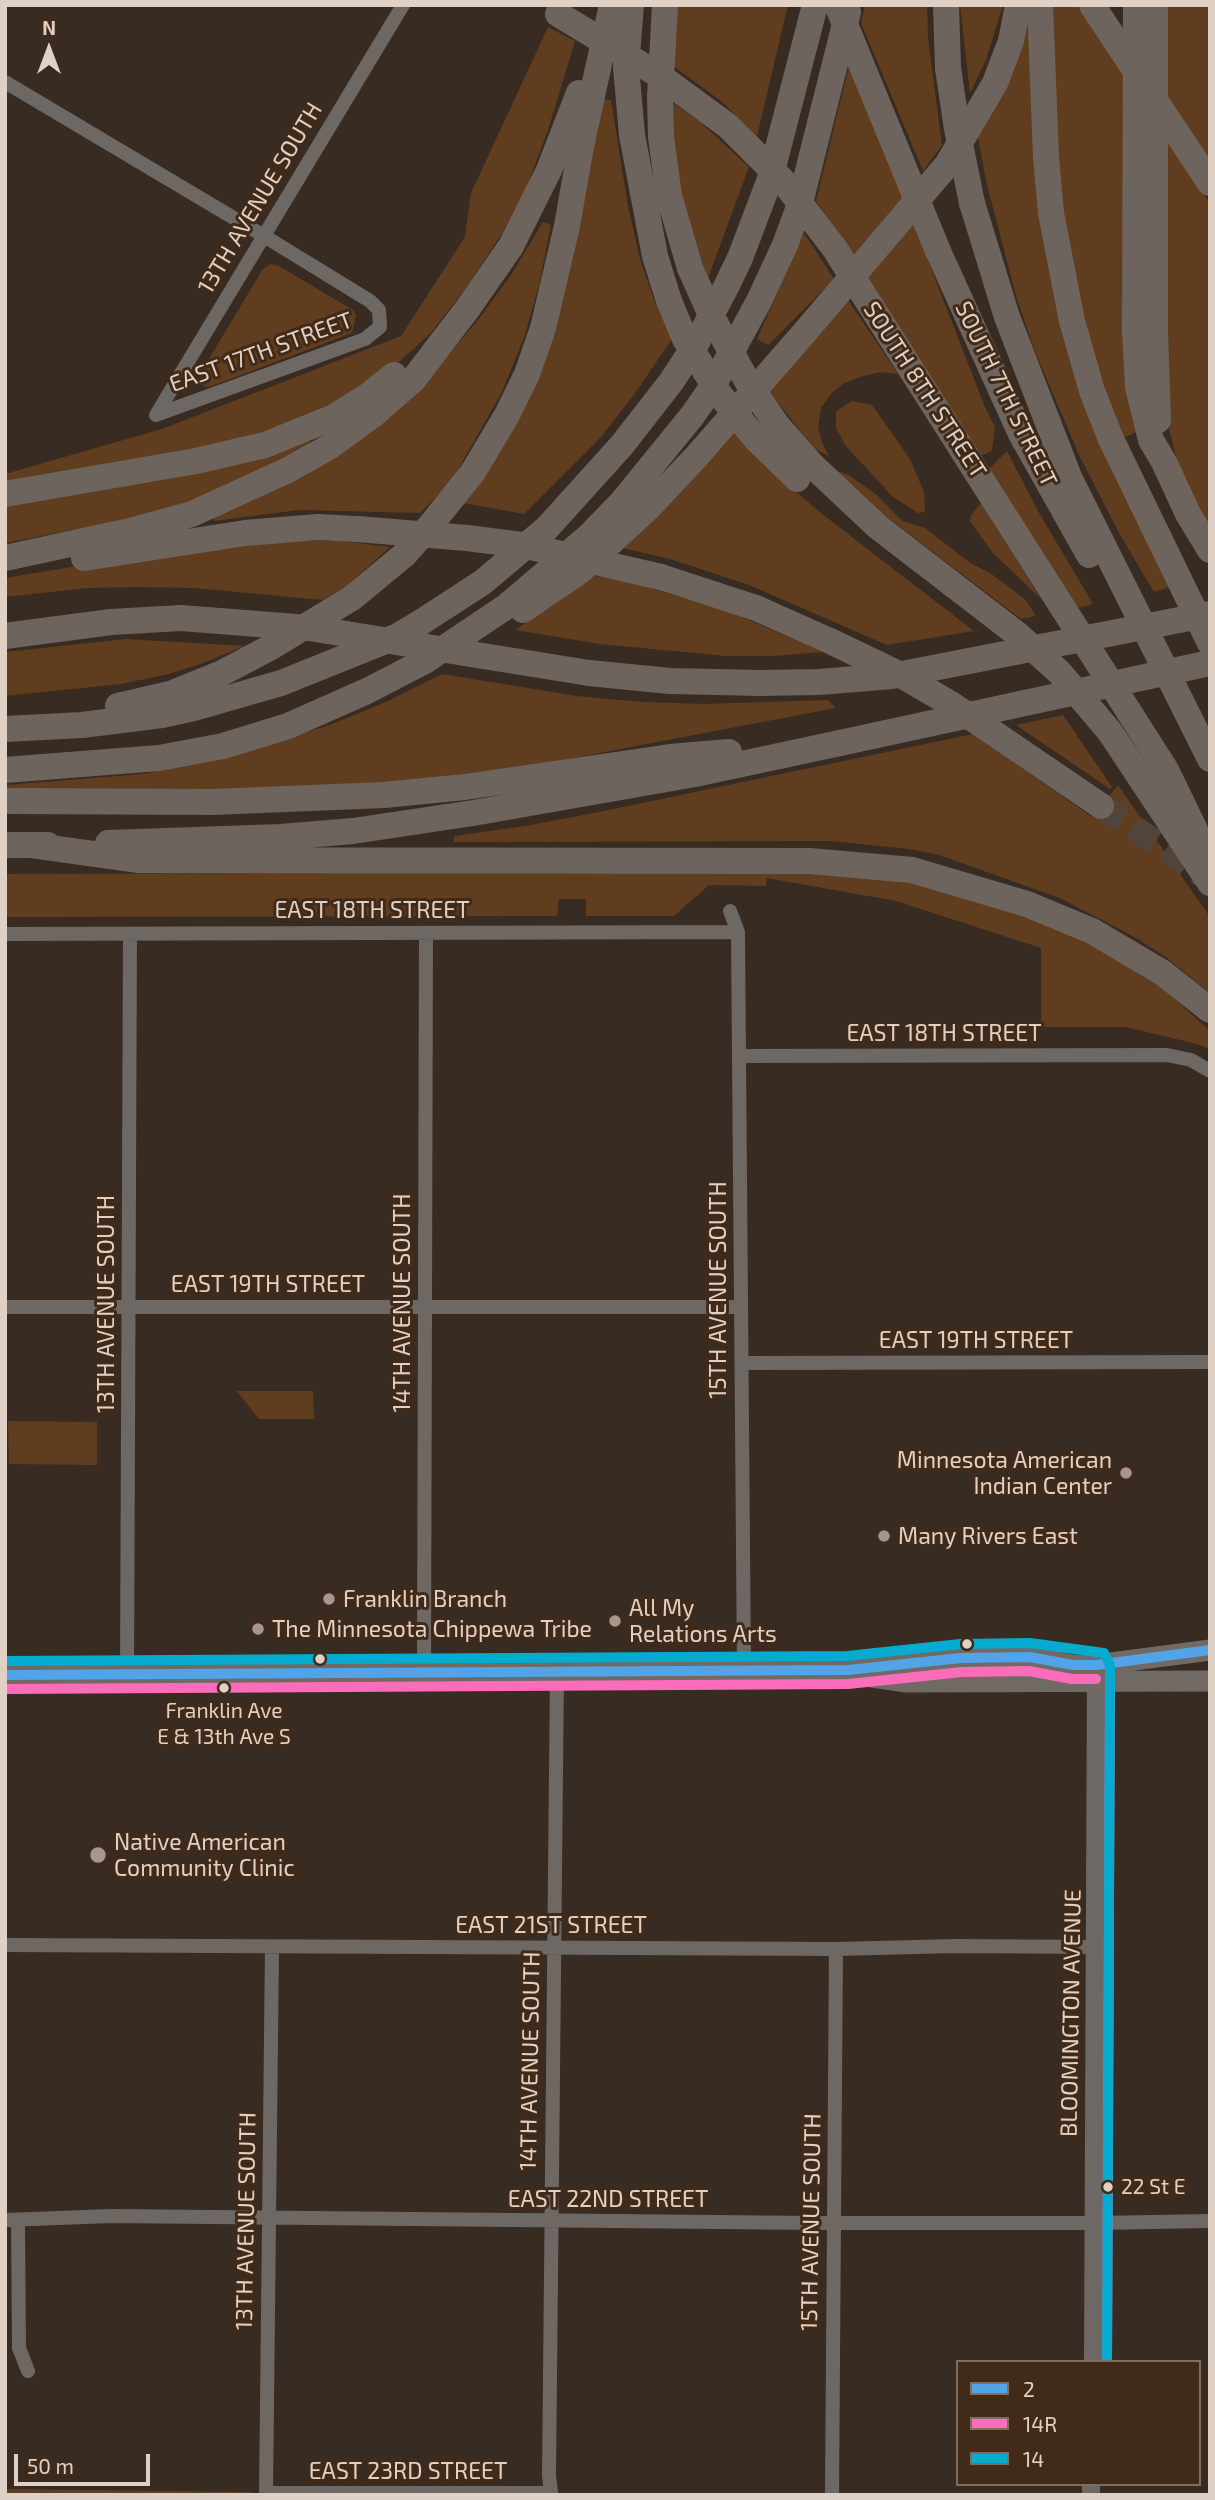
<!DOCTYPE html>
<html>
<head>
<meta charset="utf-8">
<style>
  body { margin:0 }
  #map { position:relative; width:1215px; height:2500px; overflow:hidden; background:#382b22; font-family:"Exo 2",sans-serif }
  canvas { display:block }
  .frame { position:absolute; inset:0; border:7px solid #e0d1c6; pointer-events:none }
  .legend { position:absolute; left:956px; top:2360px; width:245px; height:126px; box-sizing:border-box; background:#422a18; border:2px solid #816d5e; margin:0; padding:9px 12px; list-style:none; font-size:21px; color:#e0d1c6 }
  .legend li { display:flex; align-items:center; gap:14px; height:35px }
  .legend b { width:35px; border:2px solid #816d5e }
  .north { position:absolute; left:14px; top:14px; width:70px; height:70px; -webkit-text-stroke:5px #422a18; paint-order:stroke; rotate:0deg; font-size:19px; font-weight:700; line-height:28px; text-align:center; color:#e0d1c6 }
  .north::after { content:''; display:block; margin:auto; width:24px; height:32px; background:#e0d1c6; clip-path:polygon(50% 0,100% 100%,50% 72%,0 100%) }
  .scale { position:absolute; left:14px; top:2454px; width:136px; height:32px; box-sizing:border-box; border:4px solid #e0d1c6; border-top:0; padding-left:9px; font-size:21px; line-height:24px; white-space:nowrap; color:#e0d1c6; -webkit-text-stroke:5px #422a18; paint-order:stroke }
</style>
</head>
<body>
<div id="map">
<canvas width="1215" height="2500"></canvas>
<div class="frame"></div>
<ul class="legend">
<li><b style="height:9px;background:#53a3e8"></b>2</li>
<li><b style="height:9px;background:#fb6dba"></b>14R</li>
<li><b style="height:9px;background:#06acd0"></b>14</li>
</ul>
<div class="north">N</div>
<div class="scale">50 m</div>
</div>
<script>
const g = document.querySelector('canvas').getContext('2d');
g.lineJoin = 'round';
function paint(path, color) {
  g.fillStyle = color;
  g.fill(path, 'evenodd');
}
function shape(rows) {
  const path = new Path2D();
  for (const r of rows) {
    path.moveTo(r[0], r[1]);
    for (let i = 2; i < r.length; i += 2) path.lineTo(r[i], r[i + 1]);
  }
  return path;
}
function trace(path, color, width, dash) {
  g.strokeStyle = color;
  g.lineWidth = width;
  g.lineCap = dash ? 'butt' : 'round';
  g.setLineDash(dash || []);
  g.stroke(path);
}
function write(font, color, halo, rows, align = 'center') {
  g.font = font + ' "Exo 2",sans-serif';
  g.lineWidth = 6;
  g.setLineDash([]);
  g.textBaseline = 'middle';
  g.strokeStyle = halo;
  g.fillStyle = color;
  for (const [text, x, y, turn = 0] of rows) {
    g.save();
    g.translate(x, y);
    g.rotate((+turn || 0) * Math.PI / 180);
    g.textAlign = isNaN(turn) ? turn : align;
    if (halo) g.strokeText(text, 0, 0);
    g.fillText(text, 0, 0);
    g.restore();
  }
}
const green = shape([
  [671,5,788,5,757,136,721,101,669,63],
  [865,5,927,5,928,38,942,145,923,171,861,23],
  [960,5,1003,5,986,60,970,93],
  [1035,5,1045,233,1173,586,1154,592,1119,533,1080,457,1034,349,1017,299,987,185,977,133],
  [1050,5,1079,5,1126,75,1139,431,1119,440,1111,420,1059,225],
  [1164,5,1210,5,1210,162,1164,94],
  [548,27,575,41,548,130,527,186,503,232,465,289,431,333,392,368,351,400,252,443,5,485,5,474,162,429,401,336,465,237,471,193],
  [849,66,903,197,853,255,816,201],
  [666,98,700,122,749,167,708,278,683,212],
  [604,99,611,100,628,206,640,259,655,303,672,339,633,396,601,437,524,514,457,502,494,451],
  [1163,133,1210,203,1210,537,1178,463,1168,426],
  [543,222,551,225,539,285,525,335,502,392,451,482,420,513,299,510,214,521,212,512,438,367,478,320,511,275],
  [913,222,985,407,995,427,992,450,986,454,980,455,866,275],
  [804,233,834,279,768,345,757,339],
  [270,264,279,266,353,310,356,316,352,333,212,386,206,387,199,383,200,374,263,269],
  [846,297,898,374,880,372,860,377,843,384,831,394,821,408,818,427,822,443,829,456,815,449,767,389],
  [852,401,872,405,910,459,924,492,925,512,918,513,892,496,845,445,836,428,836,411],
  [730,428,768,468,822,514,974,631,887,645,749,585,670,559,618,547],
  [308,439,313,448,254,480,150,515,5,543,5,506],
  [1007,451,1038,511,1093,604,1074,609,988,470],
  [830,468,850,476,878,496,902,521,925,528,969,562,993,575,1026,600,1036,616,1021,619,875,508],
  [981,503,1041,599,993,553,970,521,971,515],
  [294,540,341,541,390,547,345,587,323,600,194,588,139,587,87,588,5,597,5,578,125,558],
  [591,575,641,585,732,613,824,652,774,656,726,656,600,644,515,630,554,605],
  [126,639,245,646,203,663,169,674,121,684,5,696,5,652],
  [442,674,577,696,643,702,704,704,828,700,836,708,521,768,448,779,229,792,5,793,5,785,143,774,211,761,330,725,388,701],
  [1063,715,1112,787,1110,789,1016,725],
  [973,734,1092,817,1118,785,1210,917,1210,993,1166,957,1136,938,1060,898,939,855,909,849,830,841,454,842,454,836,525,826,599,812],
  [809,871,912,882,963,894,1076,935,1164,989,1210,1031,1210,1049,1197,1044,1125,1027,1041,1027,1041,948,896,901,767,878,766,886,709,885,674,916,586,916,586,899,559,899,557,916,5,917,5,874],
  [237,1391,313,1391,314,1419,259,1419],
  [8,1421,97,1422,97,1465,9,1464],
  [5,2489,252,2492,252,2495,5,2495]
]);
const motorwayTunnel = shape([
  [1101,806,1205,876]
]);
const minor = shape([
  [5,82,264,236,370,301,379,310,380,327,365,339,156,415],
  [156,415,403,5],
  [730,911,738,932,744,1671],
  [5,934,738,932],
  [739,1056,1167,1055,1191,1060,1210,1071],
  [5,1307,741,1307],
  [742,1363,1210,1362],
  [424,1673,426,933],
  [127,1674,130,934],
  [5,1945,836,1949,956,1946,1096,1947],
  [5,2220,111,2216,817,2223,1095,2223,1210,2221],
  [18,2220,19,2348,28,2371],
  [266,2493,551,2493,549,2475,557,1672],
  [266,2495,272,1947],
  [832,2495,836,1949]
]);
const tertiary = shape([
  [1093,2362,1096,1669],
  [1091,2495,1091,2484]
]);
const secondary = shape([
  [5,1675,848,1670,961,1658,1030,1657,1073,1665,1096,1665,1210,1650],
  [859,1675,906,1682,1210,1681]
]);
const motorway = shape([
  [631,5,626,67,632,135,655,256,669,301],
  [665,5,660,97,661,137,669,196,690,268],
  [946,5,948,68],
  [1040,5,1046,157,1051,213,1072,321,1092,391,1110,437,1210,643],
  [1136,5,1135,331,1138,387,1151,440,1164,462,1188,514,1210,550],
  [1155,5,1155,331,1158,420],
  [972,203,1007,317,1069,477,1210,759],
  [938,251,1021,434,1089,555],
  [860,289,1166,770,1210,861],
  [813,466,878,527,1017,634,1060,673,1110,732,1210,883],
  [5,494,196,461,265,445,334,417,369,395,394,375],
  [5,558,130,531,192,514,288,470,329,447,373,415,413,380,468,308,511,246,549,170,579,93],
  [84,558,245,533,318,527,357,529],
  [661,577,756,608,830,641,901,675,951,704,1101,806],
  [523,610,580,571,648,508,696,457,805,332,947,165,995,83,1011,41,1018,5],
  [5,636,111,622,181,618],
  [589,673,670,681,760,683],
  [118,706,170,694,222,673,273,646,352,598,404,555,429,527,473,472,507,415,527,374,543,328,567,226,581,146,612,5],
  [5,729,82,725,162,715,194,708,281,683,398,636,423,621,483,582,547,528,622,445,671,382,696,344,726,287,740,258,770,179,815,5],
  [5,770,159,758,223,746,288,726,367,691,425,661,507,606,588,537,622,502,692,416,713,386,759,301,785,245,799,207,848,12],
  [5,801,213,802,384,795,465,787,670,757,729,752],
  [108,843,281,837,353,831,473,813,695,774,840,743],
  [5,845,48,845],
  [30,845,137,860,810,861,912,870,1027,904,1092,931,1163,973,1210,1010]
]);
const motorwayBridge = shape([
  [837,5,938,251],
  [1092,5,1210,183],
  [558,14,657,74,728,126,783,181,835,249,860,289],
  [948,68,957,129,972,203],
  [690,268,711,315,747,381,777,425,813,466],
  [669,301,685,339,720,395,756,439,797,479],
  [357,529,467,538,522,545,661,577],
  [181,618,309,628,589,673],
  [760,683,819,682,892,676,1210,614],
  [840,743,1210,663]
]);
const bus1 = shape([
  [5,1675,848,1670,961,1658,1030,1657,1073,1665,1096,1665,1210,1650]
]);
const bus2 = shape([
  [5,1689,848,1684,962,1672,1029,1671,1072,1679,1096,1679],
  [1107,2362,1110,1665]
]);
const bus3 = shape([
  [5,1661,847,1656,960,1644,1030,1643,1104,1653,1110,1665,1107,2362]
]);
const markers = [
  [1126,1473,7,"#a5978d"],
  [884,1536,7,"#a5978d"],
  [329,1599,7,"#a5978d"],
  [615,1621,7,"#a5978d"],
  [258,1629,7,"#a5978d"],
  [967,1644,6,"#e0d1c6"],
  [320,1659,6,"#e0d1c6"],
  [224,1688,6,"#e0d1c6"],
  [98,1855,9,"#a5978d"],
  [1108,2187,6,"#e0d1c6"]
];
const busNames = [
  ["Franklin Ave",224,1711],
  ["E & 13th Ave S",224,1737],
  ["22 St E",1121,2187,"left"]
];
const streetNames = [
  ["13TH AVENUE SOUTH",260,198,-59],
  ["EAST 17TH STREET",261,352,-20],
  ["SOUTH 8TH STREET",925,390,57],
  ["SOUTH 7TH STREET",1006,394,64],
  ["EAST 18TH STREET",372,910],
  ["EAST 18TH STREET",944,1033],
  ["EAST 19TH STREET",268,1284],
  ["15TH AVENUE SOUTH",718,1290,-90],
  ["14TH AVENUE SOUTH",402,1303,-90],
  ["13TH AVENUE SOUTH",106,1304,-90],
  ["EAST 19TH STREET",976,1340],
  ["EAST 21ST STREET",551,1925],
  ["BLOOMINGTON AVENUE",1071,2013,-89],
  ["14TH AVENUE SOUTH",530,2061,-89],
  ["EAST 22ND STREET",608,2199],
  ["13TH AVENUE SOUTH",246,2221,-89],
  ["15TH AVENUE SOUTH",811,2222,-89],
  ["EAST 23RD STREET",408,2471]
];
const poiNames = [
  ["Minnesota American",1112,1460,"right"],
  ["Indian Center",1112,1486,"right"],
  ["Many Rivers East",898,1536],
  ["Franklin Branch",343,1599],
  ["All My",629,1608],
  ["Relations Arts",629,1634],
  ["The Minnesota Chippewa Tribe",272,1629],
  ["Native American",114,1842],
  ["Community Clinic",114,1868]
];
paint(green, '#603d1f');
trace(motorwayTunnel, '#51443b', 26, [26, 13]);
trace(minor, '#6e6864', 14);
trace(tertiary, '#6e6864', 18);
trace(secondary, '#716a64', 21);
trace(motorway, '#6e645e', 26);
trace(motorwayBridge, '#6e645e', 26);
trace(bus1, '#53a3e8', 10);
trace(bus2, '#fb6dba', 10);
trace(bus3, '#06acd0', 10);
for (const [x, y, r, color] of markers) {
  const dot = new Path2D();
  dot.arc(x, y, r, 0, 2 * Math.PI);
  g.fillStyle = color;
  g.fill(dot);
  trace(dot, '#422a18', 2.5);
}
write('21px', '#e0d1c6', '#422a18', busNames);
write('23px', '#e0d1c6', '#422a18', streetNames);
write('23px', '#e0d1c6', '#422a18', poiNames, 'left');
</script>
</body>
</html>
